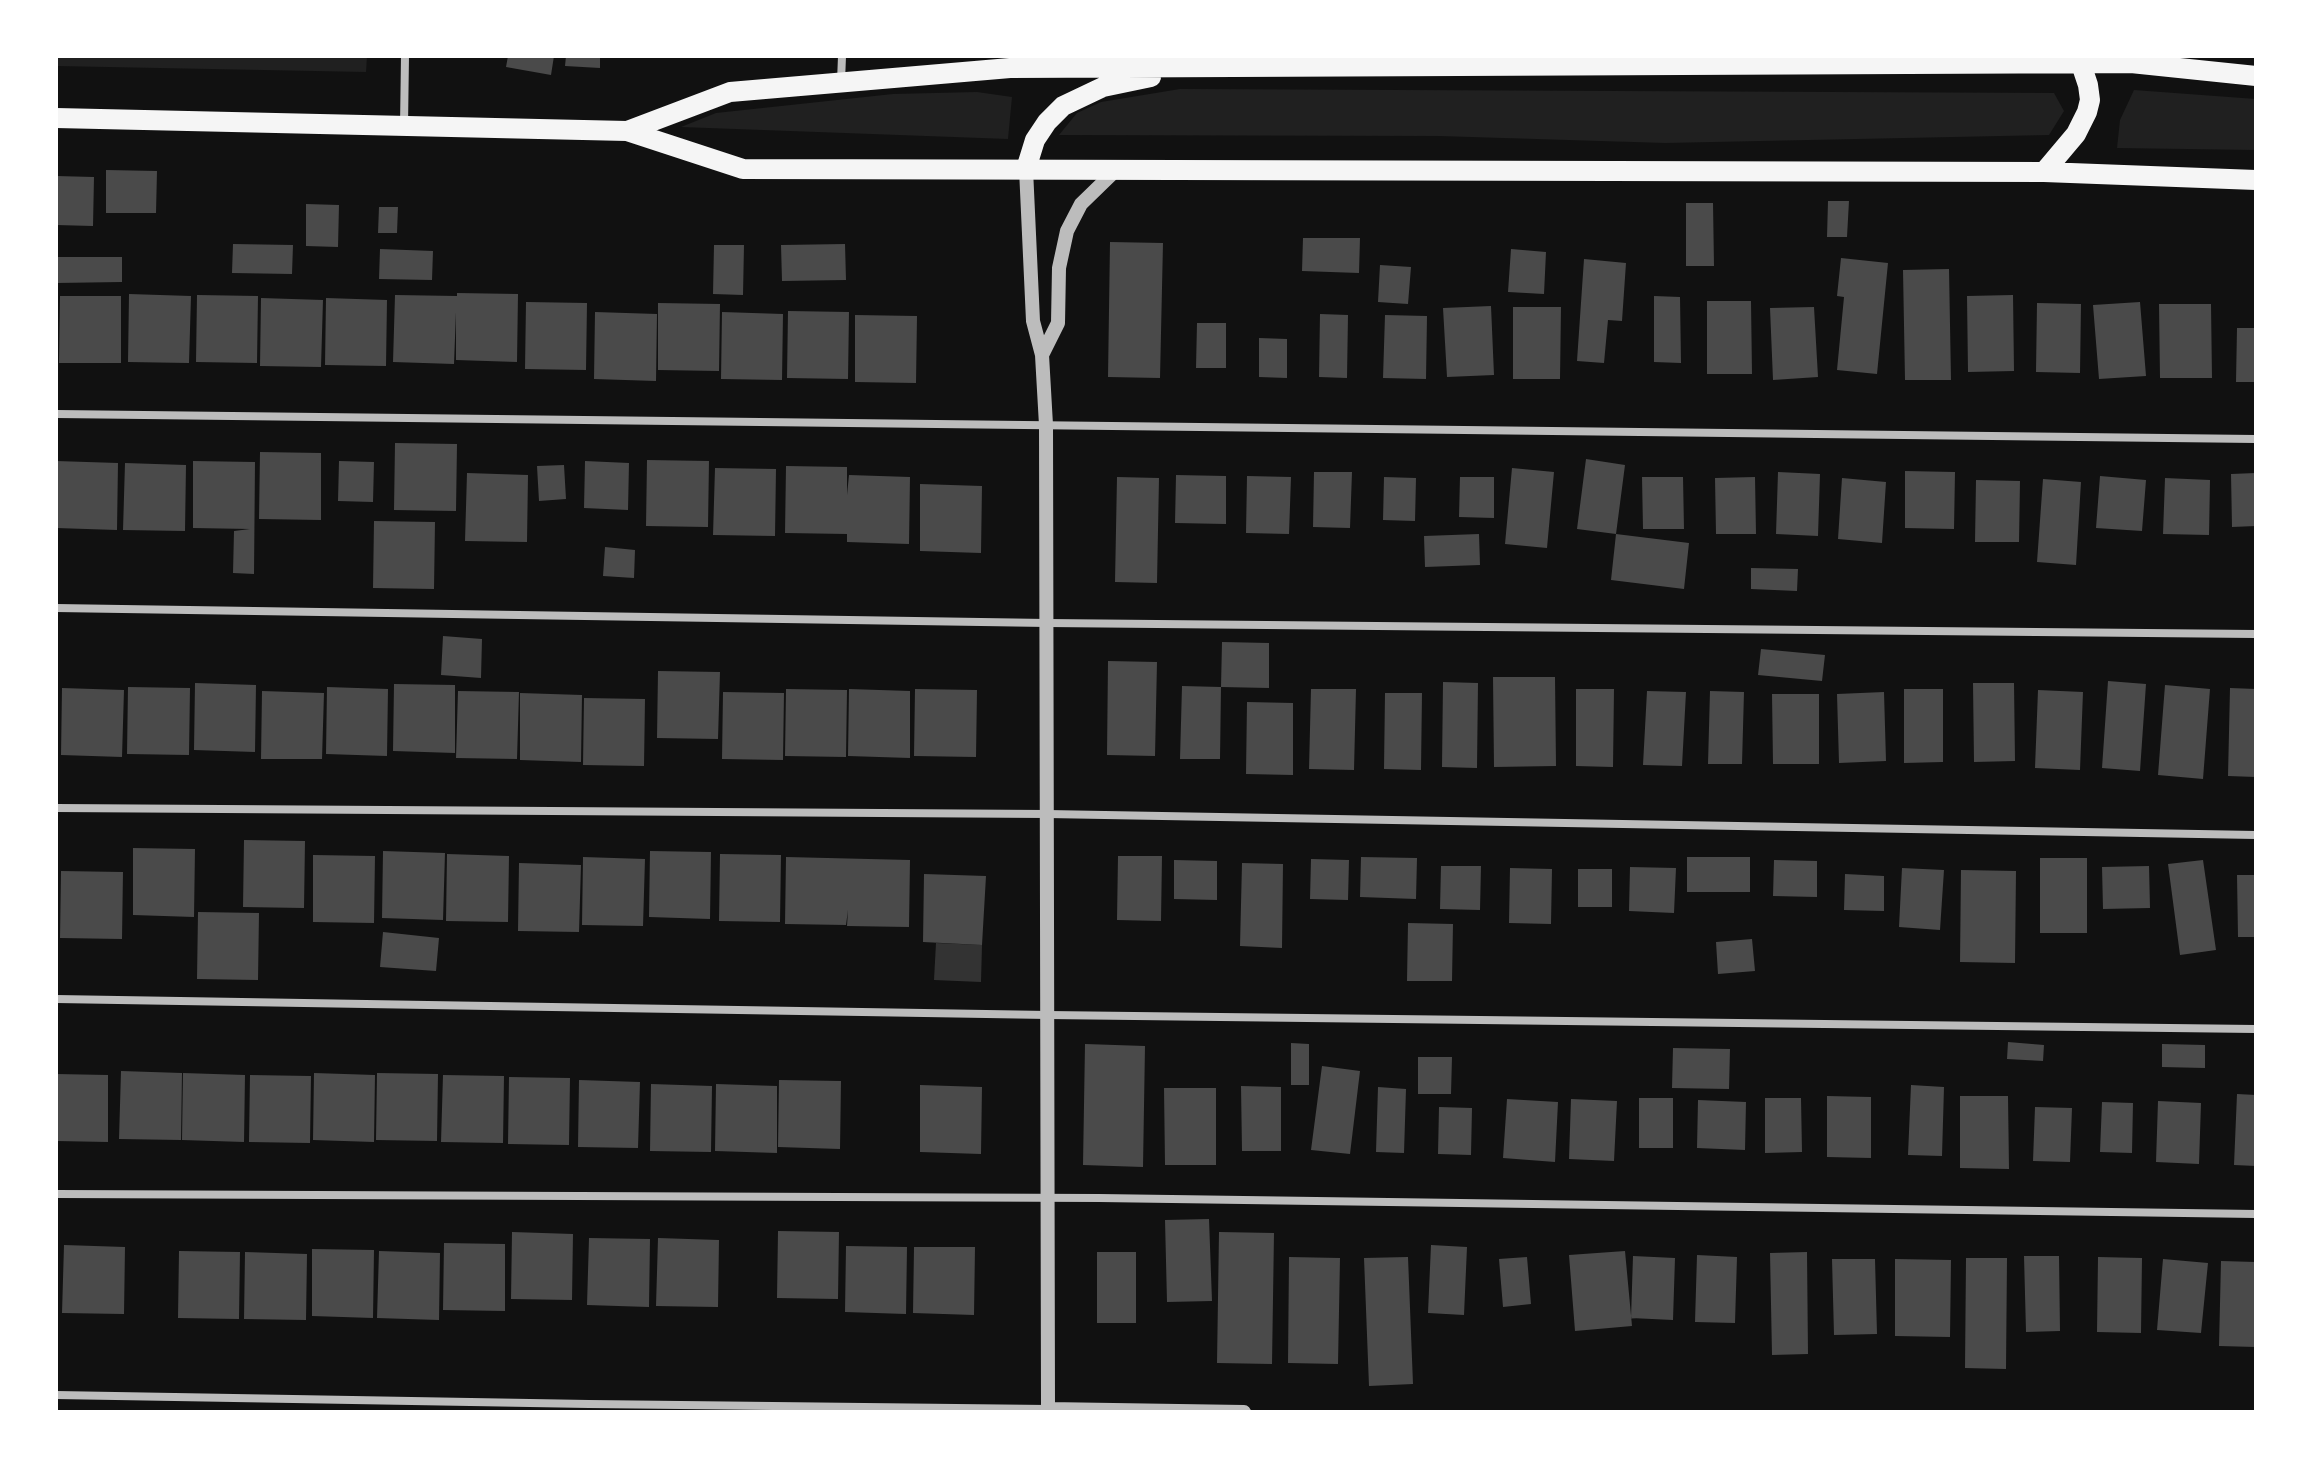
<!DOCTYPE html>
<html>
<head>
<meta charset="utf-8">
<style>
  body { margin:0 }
  #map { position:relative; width:2312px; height:1468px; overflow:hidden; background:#111; font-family:"Archivo Narrow",sans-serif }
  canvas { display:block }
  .frame { position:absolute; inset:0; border:58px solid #fff; pointer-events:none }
</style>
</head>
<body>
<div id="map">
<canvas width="2312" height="1468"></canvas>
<div class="frame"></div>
</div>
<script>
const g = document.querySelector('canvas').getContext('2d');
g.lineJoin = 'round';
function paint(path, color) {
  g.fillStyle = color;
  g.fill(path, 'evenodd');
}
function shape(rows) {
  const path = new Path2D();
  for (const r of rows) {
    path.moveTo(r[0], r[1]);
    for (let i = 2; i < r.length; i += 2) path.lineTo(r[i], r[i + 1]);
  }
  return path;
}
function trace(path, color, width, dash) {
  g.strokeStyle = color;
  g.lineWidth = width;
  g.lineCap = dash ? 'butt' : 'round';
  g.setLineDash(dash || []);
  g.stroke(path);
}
const green = shape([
  [56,56,367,56,366,72,56,66],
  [1180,89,2054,93,2064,111,2049,135,1665,143,1439,136,1059,135,1077,113,1101,102],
  [2134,90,2256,99,2256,150,2117,148,2120,120],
  [977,92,1012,97,1008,139,681,127,716,113,893,94]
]);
const water = shape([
  [936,943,982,945,981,982,934,980]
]);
const building = shape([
  [508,56,554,56,551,75,506,67],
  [566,56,600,56,600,68,565,66],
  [106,170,157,171,156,213,106,213],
  [56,176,94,177,93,226,56,225],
  [1828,201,1849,201,1847,237,1827,237],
  [1686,203,1713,203,1714,266,1686,266],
  [306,204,339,205,338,247,306,246],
  [379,207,398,207,397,233,378,233],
  [1303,238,1360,238,1359,273,1302,271],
  [1110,242,1163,243,1160,378,1108,377],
  [233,244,293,245,292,274,232,273],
  [845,244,846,280,782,281,781,245],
  [714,245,744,245,743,295,713,294],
  [380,249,433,251,432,280,379,279],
  [1511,249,1546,252,1544,294,1508,292],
  [56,257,122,257,122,282,56,283],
  [1841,258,1888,263,1877,374,1837,370,1844,297,1837,296],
  [1584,259,1626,263,1622,321,1608,320,1604,363,1577,361],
  [1380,265,1411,267,1408,304,1378,302],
  [1949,269,1951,380,1905,380,1903,270],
  [457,293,518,294,517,362,456,360,456,312,454,364,393,362,395,295,457,296],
  [129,294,191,296,189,363,128,362],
  [197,295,258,296,257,363,196,362],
  [2013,295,2014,371,1968,372,1967,296],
  [60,296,121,296,121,363,59,363],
  [1654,296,1680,297,1681,363,1654,362],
  [261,298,323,300,321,367,260,366],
  [326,298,387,300,386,366,325,365],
  [1707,301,1751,301,1752,374,1707,374],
  [526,302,587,303,586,370,525,369],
  [2140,302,2146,376,2099,379,2093,305],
  [658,303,720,304,719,371,658,370],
  [2037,303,2081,304,2080,373,2036,372],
  [2159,304,2211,304,2212,378,2160,378],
  [1491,306,1494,375,1447,377,1443,308],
  [1513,307,1561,307,1560,379,1513,379],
  [1814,307,1818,377,1773,380,1770,308],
  [788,311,849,312,848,379,787,378],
  [595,312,657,314,656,381,594,379],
  [722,312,783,314,782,380,721,379],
  [1320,314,1348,315,1347,378,1319,377],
  [855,315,917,316,916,383,855,382],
  [1385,315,1427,316,1426,379,1383,378],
  [1197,323,1226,323,1226,368,1196,368],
  [2237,328,2256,328,2256,382,2236,382],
  [1259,338,1287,339,1287,378,1259,377],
  [395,443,457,444,456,511,394,510],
  [260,452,321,453,321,520,259,519],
  [1586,459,1625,465,1616,534,1577,529],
  [647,460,709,461,708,527,646,526],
  [56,461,118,463,117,530,56,528],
  [193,461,255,462,254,574,233,573,234,531,250,529,193,528],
  [339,461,374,462,373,502,338,501],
  [585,461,629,463,628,510,584,508],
  [125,463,186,465,185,531,123,530],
  [564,465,566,499,539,501,537,466],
  [786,466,847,467,847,495,849,475,910,477,909,544,847,542,847,534,785,533],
  [715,468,776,469,775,536,713,535],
  [1512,468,1554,472,1547,548,1505,544],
  [1905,471,1955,472,1954,529,1905,528],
  [1314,472,1352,472,1350,528,1313,527],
  [1778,472,1820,474,1818,536,1776,534],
  [467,473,528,475,527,542,465,541],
  [2256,473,2256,526,2232,527,2231,474],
  [1176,475,1226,476,1226,524,1175,523],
  [1247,476,1291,477,1289,534,1246,533],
  [2100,476,2146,480,2142,531,2096,528],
  [1117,477,1159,478,1157,583,1115,582],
  [1384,477,1416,478,1415,521,1383,520],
  [1460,477,1494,477,1494,518,1459,517],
  [1642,477,1683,477,1684,529,1643,529],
  [1755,477,1756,534,1716,534,1715,478],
  [1842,478,1886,482,1882,543,1838,539],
  [2165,478,2210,480,2209,535,2163,534],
  [2043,479,2081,482,2076,565,2037,562],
  [1976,480,2020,481,2019,542,1975,542],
  [920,484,982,486,981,553,920,551],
  [374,521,435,522,434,589,373,588],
  [1479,534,1480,565,1425,567,1424,536],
  [1616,534,1689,543,1684,589,1611,580],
  [605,547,635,550,634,578,603,576],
  [1751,568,1798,569,1797,591,1751,589],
  [443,636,482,639,481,678,441,675],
  [1222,642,1269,643,1269,688,1221,687],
  [1761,649,1825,655,1822,681,1758,675],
  [1108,661,1157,662,1155,756,1107,755],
  [658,671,720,672,718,739,657,738],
  [1493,677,1555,677,1556,766,1494,767],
  [2108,681,2146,684,2140,771,2102,768],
  [1443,682,1478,683,1477,768,1442,767],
  [195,683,256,685,255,752,194,750],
  [1973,683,2014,683,2015,761,1974,762],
  [394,684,455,685,455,753,393,751],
  [2165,685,2210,689,2203,779,2158,775],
  [1182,686,1221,687,1220,759,1180,759],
  [128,687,190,688,189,755,127,754],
  [327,687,388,689,387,756,326,754],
  [62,688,124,690,122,757,61,755],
  [2230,688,2256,689,2256,777,2228,776],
  [786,689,847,690,846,757,785,756],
  [849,689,910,691,910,758,848,756],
  [915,689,977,690,976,757,914,756],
  [1311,689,1356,689,1354,770,1309,769],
  [1576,689,1614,689,1613,767,1576,766],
  [1904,689,1943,689,1943,762,1904,763],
  [2038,690,2083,692,2080,770,2035,768],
  [262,691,324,693,322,759,261,759],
  [458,691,519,692,517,759,456,758],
  [1647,691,1686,692,1682,766,1643,765],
  [1710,691,1744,692,1742,764,1708,764],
  [723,692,784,693,783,760,722,759],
  [1884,692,1886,761,1839,763,1837,694],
  [520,693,582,695,581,762,520,760],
  [1385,693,1422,693,1421,770,1384,769],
  [1772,694,1819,694,1819,764,1773,764],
  [584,698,645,699,644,766,583,765],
  [1247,702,1293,703,1293,775,1246,774],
  [244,840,305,841,304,908,243,907],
  [133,848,195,849,194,917,133,915],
  [383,851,445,853,443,920,382,918],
  [650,851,711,852,710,919,649,917],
  [447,854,509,856,508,922,446,921],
  [720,854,781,855,780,922,719,921],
  [313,855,375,856,374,923,313,922],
  [1118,856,1162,856,1161,921,1117,920],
  [583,857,645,859,643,926,582,925],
  [786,857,910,860,909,927,847,926,848,910,846,925,785,924],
  [1361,857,1417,858,1416,899,1360,897],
  [1687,857,1750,857,1750,892,1687,892],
  [2040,858,2087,858,2087,933,2040,933],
  [1311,859,1349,860,1348,900,1310,899],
  [1174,860,1217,861,1217,900,1174,899],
  [1774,860,1817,861,1817,897,1773,896],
  [2203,860,2216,950,2180,955,2168,864],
  [519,863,581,865,579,932,518,931],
  [1242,863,1283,864,1282,948,1240,946],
  [1441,866,1481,866,1480,910,1440,909],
  [2149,866,2150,908,2103,909,2102,867],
  [1630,867,1676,868,1674,913,1629,911],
  [1510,868,1552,869,1551,924,1509,923],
  [1902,868,1944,870,1940,930,1899,927],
  [1578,869,1612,869,1612,907,1578,907],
  [1961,870,2016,871,2015,963,1960,962],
  [61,871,123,872,122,939,60,938],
  [924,874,986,876,982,945,923,942],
  [1845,874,1884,876,1884,911,1844,910],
  [2237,875,2256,875,2256,937,2238,937],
  [198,912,259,913,258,980,197,979],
  [1408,923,1453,924,1452,981,1407,981],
  [383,932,439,938,436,971,380,967],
  [1752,939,1755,971,1718,974,1716,942],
  [2008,1042,2044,1045,2043,1061,2007,1059],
  [1291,1043,1309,1044,1309,1085,1291,1085],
  [1085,1044,1145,1046,1143,1167,1083,1165],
  [2162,1044,2205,1045,2205,1068,2162,1067],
  [1673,1048,1730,1049,1729,1089,1672,1088],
  [1418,1057,1452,1057,1451,1094,1418,1094],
  [1322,1066,1360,1071,1350,1154,1311,1150],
  [121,1071,182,1073,181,1140,119,1139],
  [183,1073,245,1075,244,1142,182,1140],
  [314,1073,375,1075,374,1142,313,1140],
  [377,1073,438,1074,437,1141,376,1140],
  [56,1074,108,1075,108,1142,56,1141],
  [250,1075,311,1076,310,1143,249,1142],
  [443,1075,504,1076,503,1143,441,1142],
  [509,1077,570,1078,569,1145,508,1144],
  [579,1080,640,1082,638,1148,578,1147],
  [779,1080,841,1081,840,1149,778,1147],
  [651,1084,712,1086,711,1152,650,1151],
  [716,1084,777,1086,777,1153,715,1151],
  [920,1085,982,1087,981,1154,920,1152],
  [1911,1085,1944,1087,1942,1156,1908,1155],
  [1241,1086,1281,1087,1281,1151,1242,1151],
  [1378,1087,1406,1089,1404,1153,1376,1152],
  [1164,1088,1216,1088,1216,1165,1165,1165],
  [2237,1094,2256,1095,2256,1166,2234,1165],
  [1827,1096,1871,1097,1871,1158,1827,1157],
  [1960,1096,2008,1096,2009,1169,1960,1168],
  [1639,1098,1673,1098,1673,1148,1639,1148],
  [1765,1098,1801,1098,1802,1152,1765,1153],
  [1507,1099,1558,1102,1555,1162,1503,1158],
  [1571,1099,1617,1101,1614,1161,1569,1159],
  [1698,1100,1746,1102,1745,1150,1697,1148],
  [2158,1101,2201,1103,2199,1164,2156,1162],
  [2102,1102,2133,1103,2132,1153,2100,1152],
  [1439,1107,1472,1108,1471,1155,1438,1154],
  [2035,1107,2072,1108,2070,1162,2033,1161],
  [1209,1219,1212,1301,1167,1302,1165,1220],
  [778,1231,839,1232,838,1299,777,1298],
  [512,1232,573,1234,572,1300,511,1299],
  [1219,1232,1274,1233,1272,1364,1217,1363],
  [589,1238,650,1239,649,1307,587,1305],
  [658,1238,719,1240,718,1307,656,1306],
  [444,1243,505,1244,505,1311,443,1310],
  [64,1245,125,1247,124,1314,62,1313],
  [1431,1245,1467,1247,1464,1315,1428,1313],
  [846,1246,907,1247,906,1314,845,1312],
  [914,1247,975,1247,974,1315,913,1313],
  [312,1249,374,1250,373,1318,312,1316],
  [179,1251,240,1252,239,1319,178,1318],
  [379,1251,440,1253,439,1320,377,1318],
  [1625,1251,1632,1326,1575,1331,1569,1255],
  [245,1252,307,1254,306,1320,244,1319],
  [1097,1252,1136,1252,1136,1323,1097,1323],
  [1807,1252,1808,1354,1772,1355,1770,1253],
  [1697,1255,1737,1257,1735,1323,1695,1322],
  [1633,1256,1675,1258,1673,1320,1631,1318],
  [2024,1256,2059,1256,2060,1331,2026,1332],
  [1289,1257,1340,1258,1338,1364,1288,1363],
  [1408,1257,1413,1384,1369,1386,1364,1258],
  [1527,1257,1531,1304,1503,1307,1499,1259],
  [2098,1257,2142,1258,2141,1333,2097,1332],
  [1966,1258,2007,1258,2006,1369,1965,1368],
  [1832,1259,1875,1259,1877,1334,1834,1335],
  [1895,1259,1951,1260,1950,1337,1895,1336],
  [2163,1259,2208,1263,2201,1333,2157,1330],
  [2221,1261,2256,1262,2256,1347,2219,1346]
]);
const minor = shape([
  [841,82,842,56],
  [404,126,405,56],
  [56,414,2256,439],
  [56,608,1047,623,2256,634],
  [56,808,1047,814,2256,835],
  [56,999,1048,1015,2256,1029],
  [56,1194,1099,1198,2256,1214],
  [56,1395,589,1404,1048,1409]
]);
const tertiary = shape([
  [1026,169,1033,321,1042,355,1046,425,1048,1409,1244,1412],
  [1042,355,1058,323,1059,268,1067,231,1081,204,1116,170]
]);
const primary = shape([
  [56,118,627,131,743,169,2044,172,2256,180],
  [627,131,730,92,1010,68,2131,63,2256,76],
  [1026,169,1035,140,1047,122,1063,106,1103,87,1151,77],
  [2044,172,2076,134,2087,112,2090,100,2088,85,2081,64]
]);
paint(green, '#202020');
paint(water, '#333');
paint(building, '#4a4a4a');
trace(minor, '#bcbcbc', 8);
trace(tertiary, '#bcbcbc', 14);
trace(primary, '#f5f5f5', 20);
</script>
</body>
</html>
